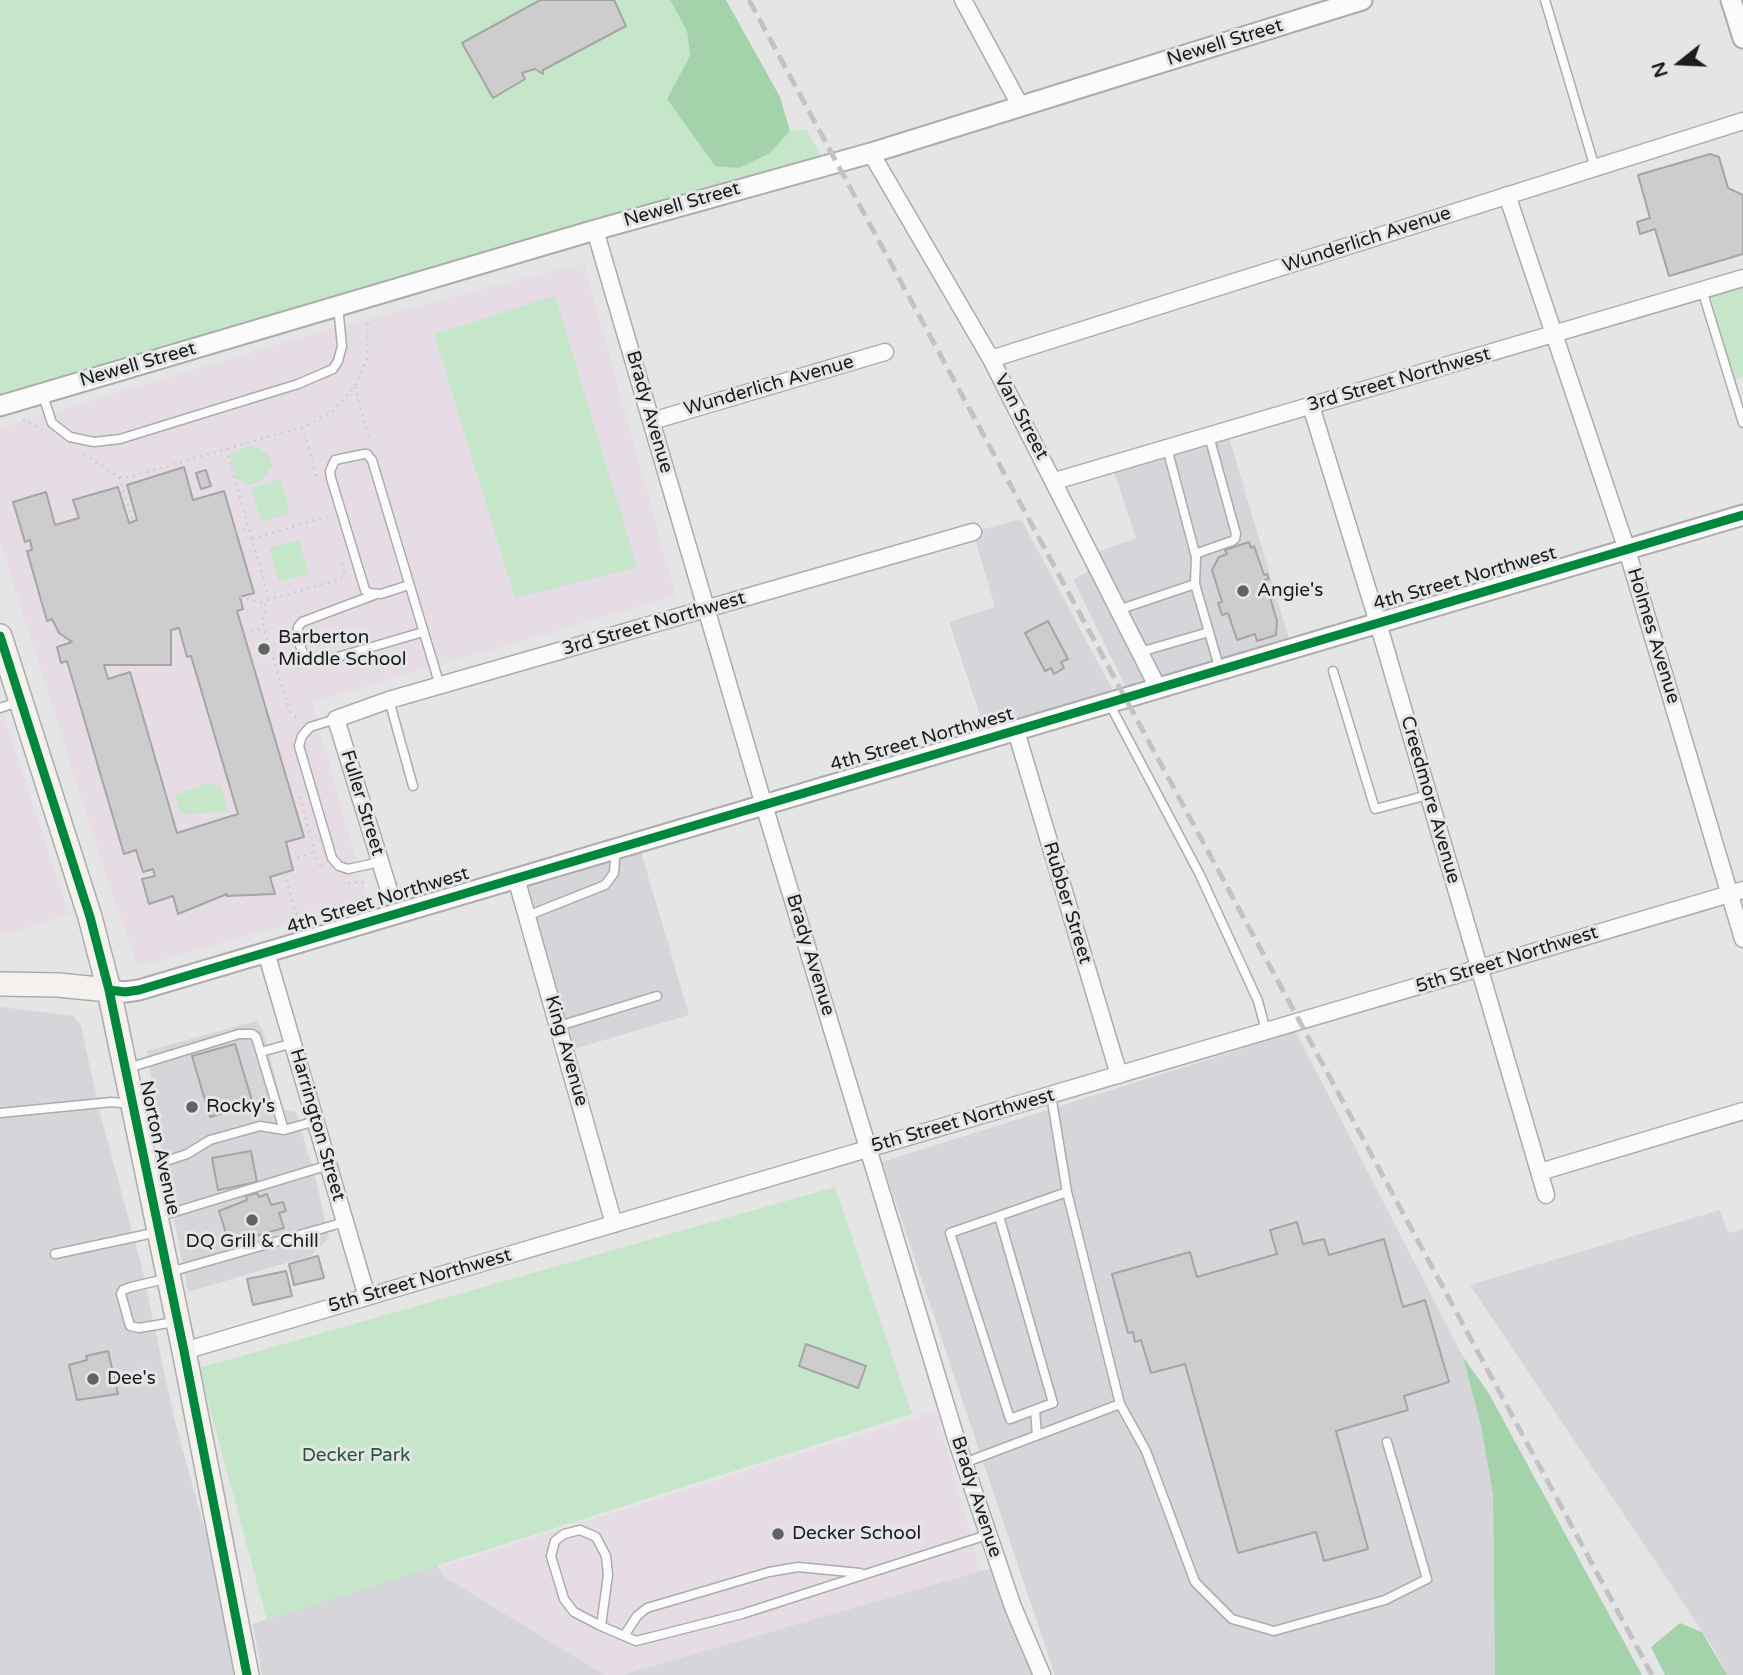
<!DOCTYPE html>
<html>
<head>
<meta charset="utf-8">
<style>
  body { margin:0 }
  #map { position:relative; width:1743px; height:1675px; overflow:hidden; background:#e5e5e5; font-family:"Varela Round",sans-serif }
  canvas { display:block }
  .north { position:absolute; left:1645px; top:28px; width:70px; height:70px; -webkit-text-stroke:5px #e4e5e6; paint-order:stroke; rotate:252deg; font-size:19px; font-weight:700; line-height:28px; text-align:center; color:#1c1c1c }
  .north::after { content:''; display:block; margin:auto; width:24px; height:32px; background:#1c1c1c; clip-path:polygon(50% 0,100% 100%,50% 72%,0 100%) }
</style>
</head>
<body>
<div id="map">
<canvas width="1743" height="1675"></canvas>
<div class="north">N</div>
</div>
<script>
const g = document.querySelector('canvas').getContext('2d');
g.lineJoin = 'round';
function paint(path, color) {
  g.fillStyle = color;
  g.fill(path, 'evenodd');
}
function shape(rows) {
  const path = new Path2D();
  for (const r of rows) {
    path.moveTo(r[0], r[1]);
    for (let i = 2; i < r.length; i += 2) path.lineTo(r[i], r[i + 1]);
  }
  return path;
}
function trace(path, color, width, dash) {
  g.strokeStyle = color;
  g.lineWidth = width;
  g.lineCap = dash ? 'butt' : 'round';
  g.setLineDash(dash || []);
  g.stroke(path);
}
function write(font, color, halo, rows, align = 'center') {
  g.font = font + ' "Varela Round",sans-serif';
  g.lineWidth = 6;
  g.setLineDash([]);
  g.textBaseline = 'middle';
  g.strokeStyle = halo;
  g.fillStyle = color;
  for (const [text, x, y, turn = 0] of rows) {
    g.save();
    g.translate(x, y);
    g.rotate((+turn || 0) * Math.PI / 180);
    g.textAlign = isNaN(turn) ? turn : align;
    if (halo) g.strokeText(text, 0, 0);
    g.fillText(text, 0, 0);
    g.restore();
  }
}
const built = shape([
  [1227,431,1292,649,1130,696,1073,579,1096,567,1090,555,1136,538,1112,465],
  [1017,520,1022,521,1118,700,988,739,949,622,995,607,973,532],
  [638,842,689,1015,567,1051,516,878],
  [0,1007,74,1016,81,1026,101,1117,141,1264,174,1418,245,1675,0,1675],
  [256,1021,263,1031,284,1110,296,1112,315,1177,329,1238,310,1256,188,1292,166,1176,147,1051],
  [1296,1032,1463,1357,1481,1426,1493,1495,1495,1675,1055,1675,882,1162],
  [1720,1210,1728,1233,1743,1229,1743,1675,1727,1675,1712,1646,1470,1285],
  [437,1564,443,1576,605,1675,262,1675,253,1624],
  [999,1568,1042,1675,621,1675,981,1571]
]);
const education = shape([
  [584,263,676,596,312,702,368,903,138,966,108,882,0,542,0,428,332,328],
  [0,704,69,914,0,936],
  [936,1411,981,1571,621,1675,605,1675,443,1576,440,1567]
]);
const green = shape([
  [0,0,670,0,687,31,690,57,667,99,715,166,770,153,790,131,806,129,821,156,321,301,0,397],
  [1743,278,1743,377,1730,381,1702,290],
  [555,296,637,567,515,598,434,334],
  [253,445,268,454,272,466,260,482,249,485,237,479,230,456,234,451],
  [280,479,290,513,261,522,251,488],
  [299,540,308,574,279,582,269,548],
  [205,784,220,785,229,812,181,814,175,795],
  [835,1187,912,1414,267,1620,199,1368]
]);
const forest = shape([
  [670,0,726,0,780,97,790,131,770,153,739,168,715,166,667,99,690,56,687,31],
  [1463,1357,1488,1392,1642,1675,1495,1675,1493,1495,1481,1426],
  [1680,1623,1702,1632,1727,1675,1665,1675,1651,1647]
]);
const building = shape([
  [540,0,614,0,626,26,543,70,543,74,535,69,522,73,525,79,493,98,462,43,540,0],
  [1710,154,1719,157,1728,188,1743,195,1743,254,1669,276,1655,229,1640,234,1637,222,1650,218,1638,175,1710,154],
  [184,467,193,500,224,491,254,593,240,597,243,609,237,611,304,837,286,842,293,870,270,877,275,894,227,896,227,894,178,914,173,896,149,904,142,879,155,876,153,869,143,872,136,850,124,854,67,661,61,663,57,647,72,642,59,633,52,619,47,621,27,551,32,550,30,540,25,542,13,502,46,492,55,525,79,518,73,500,118,487,129,523,137,520,127,485,184,467],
  [179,628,187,657,191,656,238,814,177,833,130,672,108,679,104,665,171,665,171,630,179,628],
  [206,470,211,486,201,489,196,473,206,470],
  [1249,542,1251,548,1254,546,1264,575,1267,574,1269,579,1265,580,1277,621,1276,635,1257,641,1255,634,1237,640,1228,613,1222,615,1218,603,1222,602,1212,570,1219,557,1227,554,1225,550,1249,542],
  [1048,621,1068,659,1061,662,1064,668,1054,674,1051,668,1045,671,1025,633,1048,621],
  [235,1044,253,1104,210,1117,192,1056,235,1044],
  [251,1151,257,1182,218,1190,212,1158,251,1151],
  [257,1193,259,1197,267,1194,271,1205,283,1202,286,1211,279,1213,284,1228,229,1243,219,1211,247,1200,246,1196,257,1193],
  [1297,1222,1303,1244,1324,1239,1329,1255,1384,1239,1403,1307,1425,1300,1449,1382,1404,1396,1408,1410,1336,1431,1368,1549,1324,1561,1316,1532,1238,1553,1185,1364,1151,1373,1141,1340,1135,1342,1133,1332,1128,1333,1112,1274,1190,1252,1197,1277,1277,1254,1270,1230,1297,1222],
  [318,1256,324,1278,294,1285,289,1264,318,1256],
  [286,1271,292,1296,253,1305,247,1279,286,1271],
  [806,1344,866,1366,858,1388,799,1366,806,1344],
  [108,1351,118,1394,77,1400,69,1365,87,1360,86,1356,108,1351]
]);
const path = shape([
  [355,387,370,441],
  [23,419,42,430],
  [302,427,317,478],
  [226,449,268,595,262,622,290,712,293,716,301,717],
  [84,454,119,477,129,477,306,426,333,411,355,386,367,359,368,317],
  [119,477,133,521],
  [236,532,249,528],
  [252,539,329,516],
  [243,554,255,550],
  [240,597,267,604],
  [267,600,338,580,342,577,344,571,341,558],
  [244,634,264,628],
  [300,797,318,862,322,867],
  [291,860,315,852],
  [284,873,299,923],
  [348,883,367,882]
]);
const service = shape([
  [1545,0,1595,168],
  [1702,290,1743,423],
  [42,393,52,423,70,437,94,442,120,439,298,384,333,369,338,361,342,346,338,306],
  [1167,448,1196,557,1195,584,1220,670],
  [1195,554,1232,541,1235,539,1236,534,1209,436],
  [409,585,381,594,369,593,365,590,331,478,330,471,335,460,364,454,367,454,372,460,440,686],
  [374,595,302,622,298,627,297,637,304,656,313,660,331,659,423,632],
  [1118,610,1195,584],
  [1140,652,1209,632],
  [1333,671,1375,809,1428,795],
  [389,700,413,786],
  [1109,703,1200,875,1258,1001,1266,1031],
  [0,708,18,702],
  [336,719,310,727,302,736,299,746,332,858,339,866,348,869,380,862],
  [527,916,605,885,614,873,615,859,612,850],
  [559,1026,657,996],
  [261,1052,293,1043],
  [128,1068,239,1034,252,1034,256,1037,284,1130],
  [1051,1095,1067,1192,1120,1404,1146,1451,1195,1582,1232,1619,1274,1631,1385,1600,1427,1579,1387,1442],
  [0,1113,112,1102,130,1104],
  [148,1167,187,1154,210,1140,260,1126,284,1130,316,1121],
  [999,1216,1053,1403,1010,1419,950,1233,999,1216],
  [999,1216,1067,1192],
  [158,1217,329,1165],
  [55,1254,158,1232],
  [170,1272,345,1222],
  [165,1279,131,1287,123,1290,121,1294,130,1326,139,1328,174,1322],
  [1035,1410,1037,1435],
  [964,1463,1120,1404],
  [601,1626,608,1575,606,1556,596,1537,580,1530,564,1534,555,1541,551,1556,564,1599,574,1612,601,1626,636,1641,742,1614,987,1535],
  [624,1636,637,1616,647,1608,769,1572,798,1567,860,1573]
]);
const minor = shape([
  [963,0,1021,107],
  [871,153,991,359,1158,688],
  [1507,195,1627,550,1743,939],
  [595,230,760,792,958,1445,1013,1607,1042,1675],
  [991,359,1743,121],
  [1311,406,1378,623,1546,1195],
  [652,421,885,352],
  [1055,481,1743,278],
  [1016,731,1119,1075],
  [516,878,614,1224],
  [388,887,336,719,389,700,973,532],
  [266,952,367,1297],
  [1540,1172,1743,1111],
  [184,1351,1743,890]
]);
const tertiary = shape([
  [1731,0,1743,38],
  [0,406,595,230,871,153,1362,0],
  [109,990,125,992,139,990,1743,515]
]);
const secondary = shape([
  [0,636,90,917,109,990,184,1351,247,1675],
  [0,984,58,985,109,990]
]);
const rail = shape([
  [749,0,1652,1675]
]);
const cycleway = shape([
  [0,636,90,917,109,990,184,1351,247,1675],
  [109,990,125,992,139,990,1743,515]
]);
const markers = [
  [1243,591,7,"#626262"],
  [264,649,7,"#626262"],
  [192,1107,7,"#626262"],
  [252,1220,7,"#626262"],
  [93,1379,7,"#626262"],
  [778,1534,7,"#626262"]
];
const streetNames = [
  ["Newell Street",1225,43,-17],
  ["Newell Street",682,205,-16],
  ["Wunderlich Avenue",1367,240,-18],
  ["Newell Street",138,365,-16],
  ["3rd Street Northwest",1399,380,-16],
  ["Wunderlich Avenue",769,386,-16],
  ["Brady Avenue",649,412,74],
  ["Van Street",1021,417,62],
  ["4th Street Northwest",1465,579,-16],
  ["3rd Street Northwest",654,624,-16],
  ["Holmes Avenue",1653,636,73],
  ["4th Street Northwest",922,740,-16],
  ["Creedmore Avenue",1430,800,74],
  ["Fuller Street",362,803,73],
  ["4th Street Northwest",378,901,-17],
  ["Rubber Street",1067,903,73],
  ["Brady Avenue",810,955,73],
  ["5th Street Northwest",1507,960,-17],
  ["King Avenue",566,1051,74],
  ["5th Street Northwest",963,1121,-16],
  ["Harrington Street",317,1125,74],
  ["Norton Avenue",159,1148,78],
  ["5th Street Northwest",420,1281,-16],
  ["Brady Avenue",976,1497,72]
];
const poiNames = [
  ["Angie's",1257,591],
  ["Barberton",278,638],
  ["Middle School",278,660],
  ["Rocky's",206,1107],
  ["DQ Grill & Chill",252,1242,"center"],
  ["Dee's",107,1379],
  ["Decker School",792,1534]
];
const parkNames = [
  ["Decker Park",356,1456]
];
paint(built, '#d5d5da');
paint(education, '#e6dce5');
paint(green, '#c6e6ca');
paint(forest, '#a4d2ab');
paint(building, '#cdcdcd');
trace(building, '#a5a5a5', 2);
trace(service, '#acacac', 11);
trace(minor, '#acacac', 19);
trace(tertiary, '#acacac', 23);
trace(secondary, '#acacac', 26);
trace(path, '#cdcdcd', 2.5, [2, 5]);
trace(service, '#fbfbfb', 8);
trace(minor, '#fbfbfb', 16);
trace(tertiary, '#fbfbfb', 19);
trace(secondary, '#f5f2ee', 23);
trace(rail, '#c2c3c3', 5, [14, 7]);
trace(cycleway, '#00873e', 9);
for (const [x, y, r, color] of markers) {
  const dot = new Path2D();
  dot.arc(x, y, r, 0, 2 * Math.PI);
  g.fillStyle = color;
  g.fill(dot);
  trace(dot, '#e4e5e6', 2.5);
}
write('19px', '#1c1c1c', '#e4e5e6', streetNames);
write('19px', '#1c1c1c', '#e4e5e6', poiNames, 'left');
write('19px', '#235c2f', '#e4e5e6', parkNames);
</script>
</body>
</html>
